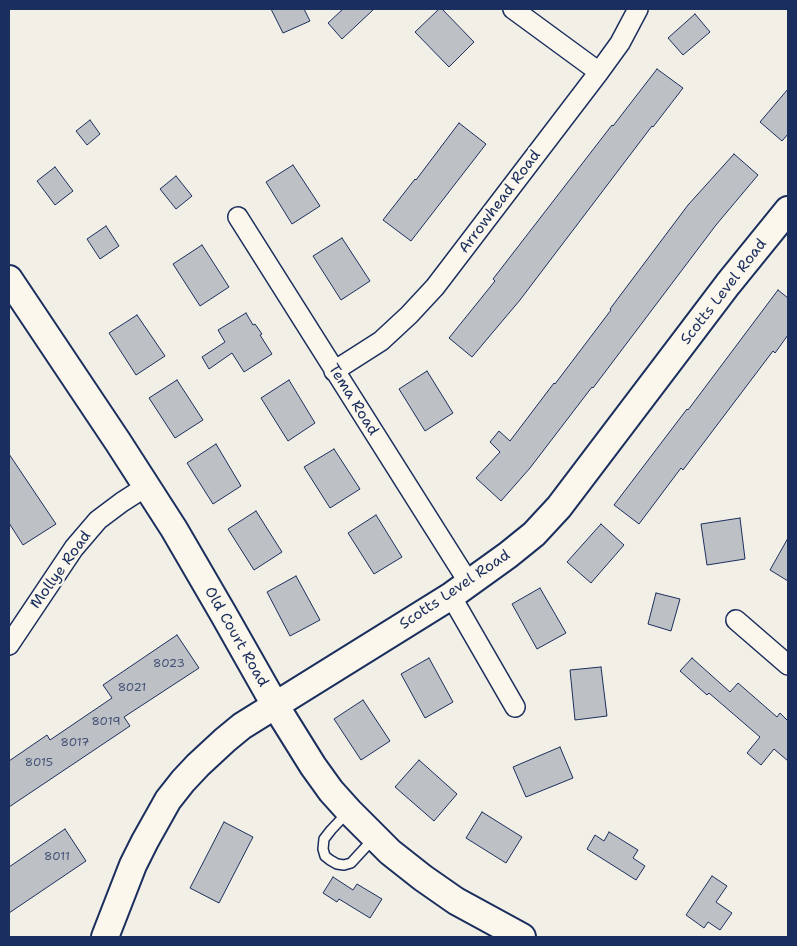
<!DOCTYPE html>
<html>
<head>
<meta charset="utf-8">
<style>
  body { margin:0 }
  #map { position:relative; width:797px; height:946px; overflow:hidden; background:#f2efe6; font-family:"Shantell Sans",sans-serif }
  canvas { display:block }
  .frame { position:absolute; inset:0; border:10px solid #1b2f5e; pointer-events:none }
</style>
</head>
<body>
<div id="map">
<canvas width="797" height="946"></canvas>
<div class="frame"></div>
</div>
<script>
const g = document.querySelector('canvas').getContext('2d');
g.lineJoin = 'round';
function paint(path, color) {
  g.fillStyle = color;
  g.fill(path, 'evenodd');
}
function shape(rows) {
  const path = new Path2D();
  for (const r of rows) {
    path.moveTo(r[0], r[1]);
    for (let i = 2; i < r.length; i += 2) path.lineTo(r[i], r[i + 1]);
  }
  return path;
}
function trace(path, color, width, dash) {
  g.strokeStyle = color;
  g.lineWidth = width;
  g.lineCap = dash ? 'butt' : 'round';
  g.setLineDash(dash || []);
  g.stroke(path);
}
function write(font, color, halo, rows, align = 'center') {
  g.font = font + ' "Shantell Sans",sans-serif';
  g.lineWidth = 4.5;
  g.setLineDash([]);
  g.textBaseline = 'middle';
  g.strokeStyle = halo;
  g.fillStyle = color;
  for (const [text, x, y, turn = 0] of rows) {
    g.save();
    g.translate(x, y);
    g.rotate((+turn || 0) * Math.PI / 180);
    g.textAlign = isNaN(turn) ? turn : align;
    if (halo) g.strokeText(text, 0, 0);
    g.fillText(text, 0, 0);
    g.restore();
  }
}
const building = shape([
  [271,9,304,9,310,21,283,33,271,9],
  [343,9,374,9,342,39,328,23,343,9],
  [439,9,442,9,474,42,449,67,415,32,439,9],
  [695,14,710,32,683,55,668,38,695,14],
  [657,69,683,88,653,127,652,126,520,300,472,357,449,338,495,281,493,279,612,125,613,126,657,69],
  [788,89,788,134,782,141,760,122,788,89],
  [90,120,100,134,87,145,76,131,90,120],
  [459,123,486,144,411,241,383,220,415,179,416,180,459,123],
  [734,154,758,175,716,225,593,388,592,387,530,468,501,501,476,478,500,452,490,442,499,431,510,441,554,383,555,384,611,310,610,309,688,205,734,154],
  [293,165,320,206,292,224,266,182,293,165],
  [55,167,73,191,55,205,37,181,55,167],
  [176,176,192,196,176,209,160,189,176,176],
  [106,226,119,246,100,259,87,239,106,226],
  [342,238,370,281,341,300,313,256,342,238],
  [202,245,229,287,200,306,173,264,202,245],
  [778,290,788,298,788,335,775,353,773,351,683,470,681,468,639,524,614,505,687,409,688,410,778,290],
  [246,313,253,325,255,324,262,334,260,335,272,354,244,372,232,353,209,369,202,357,225,342,218,330,246,313],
  [137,315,165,356,136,375,109,333,137,315],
  [427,371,453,413,425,431,399,389,427,371],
  [177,380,203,420,175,438,149,398,177,380],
  [289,380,315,423,288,441,261,398,289,380],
  [216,444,241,486,213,504,187,463,216,444],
  [334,449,360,489,330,508,304,467,334,449],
  [9,454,56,524,23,545,9,523,9,454],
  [256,511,282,552,254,570,228,529,256,511],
  [376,515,402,557,374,574,348,533,376,515],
  [740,518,745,559,707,565,701,524,740,518],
  [601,524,624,545,591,583,567,562,601,524],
  [788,538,788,581,770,570,788,538],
  [296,576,320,620,290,636,267,592,296,576],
  [540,588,566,633,537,649,512,604,540,588],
  [656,593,680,599,671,631,648,624,656,593],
  [177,635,199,668,124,717,130,726,9,807,9,761,47,735,50,740,112,698,103,685,177,635],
  [429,658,453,702,425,718,401,674,429,658],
  [692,658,730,692,738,683,777,717,780,713,788,721,788,761,774,749,761,765,747,753,760,737,709,693,707,695,680,671,692,658],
  [601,667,607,716,575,720,570,670,601,667],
  [363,700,390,741,361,760,334,719,363,700],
  [560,747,573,778,526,797,513,767,560,747],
  [419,760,457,794,434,821,395,787,419,760],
  [482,812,522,837,506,863,466,838,482,812],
  [224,822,253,837,219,903,190,888,224,822],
  [65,829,86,861,9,913,9,867,65,829],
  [609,832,638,850,633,858,645,866,636,880,587,849,595,835,604,841,609,832],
  [712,876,727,886,716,902,732,913,720,930,708,922,704,928,686,915,712,876],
  [333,877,353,890,357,884,382,899,370,918,339,899,337,902,323,893,333,877]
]);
const lane = shape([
  [347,813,331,830,324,839,323,849,325,856,330,860,337,864,344,865,351,863,374,838]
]);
const street = shape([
  [513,9,599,72],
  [238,217,469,583],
  [334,371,381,341,409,315,435,287,599,72,620,43,638,9],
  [451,596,515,707],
  [736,620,788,665],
  [9,645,74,548,98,520,122,502,147,486]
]);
const secondary = shape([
  [9,279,118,442,174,529,224,615,275,705,313,766,331,791,349,811,390,852,423,878,456,901,522,937],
  [105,937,133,865,145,841,168,800,183,781,198,765,225,740,242,726,451,596,508,555,534,534,559,507,728,284,788,210]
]);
const numberNames = [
  ["8023",169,664],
  ["8021",132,688],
  ["8019",106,722],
  ["8017",75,743],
  ["8015",39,763],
  ["8011",57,857]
];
const streetNames = [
  ["Arrowhead Road",500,202,-53],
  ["Scotts Level Road",724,292,-52],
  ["Tema Road",353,400,58],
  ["Mollye Road",61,570,-54],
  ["Scotts Level Road",455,590,-34],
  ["Old Court Road",236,637,60]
];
paint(building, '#bdc0c4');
trace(building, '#1b2f5e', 1);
trace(lane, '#1b2f5e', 12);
trace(street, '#1b2f5e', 22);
trace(secondary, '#1b2f5e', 30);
trace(lane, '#fbf7ec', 9);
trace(street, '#fbf7ec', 19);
trace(secondary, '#fbf7ec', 26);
write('12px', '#445378', null, numberNames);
write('15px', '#1b2f5e', '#fbf7ec', streetNames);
</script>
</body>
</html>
